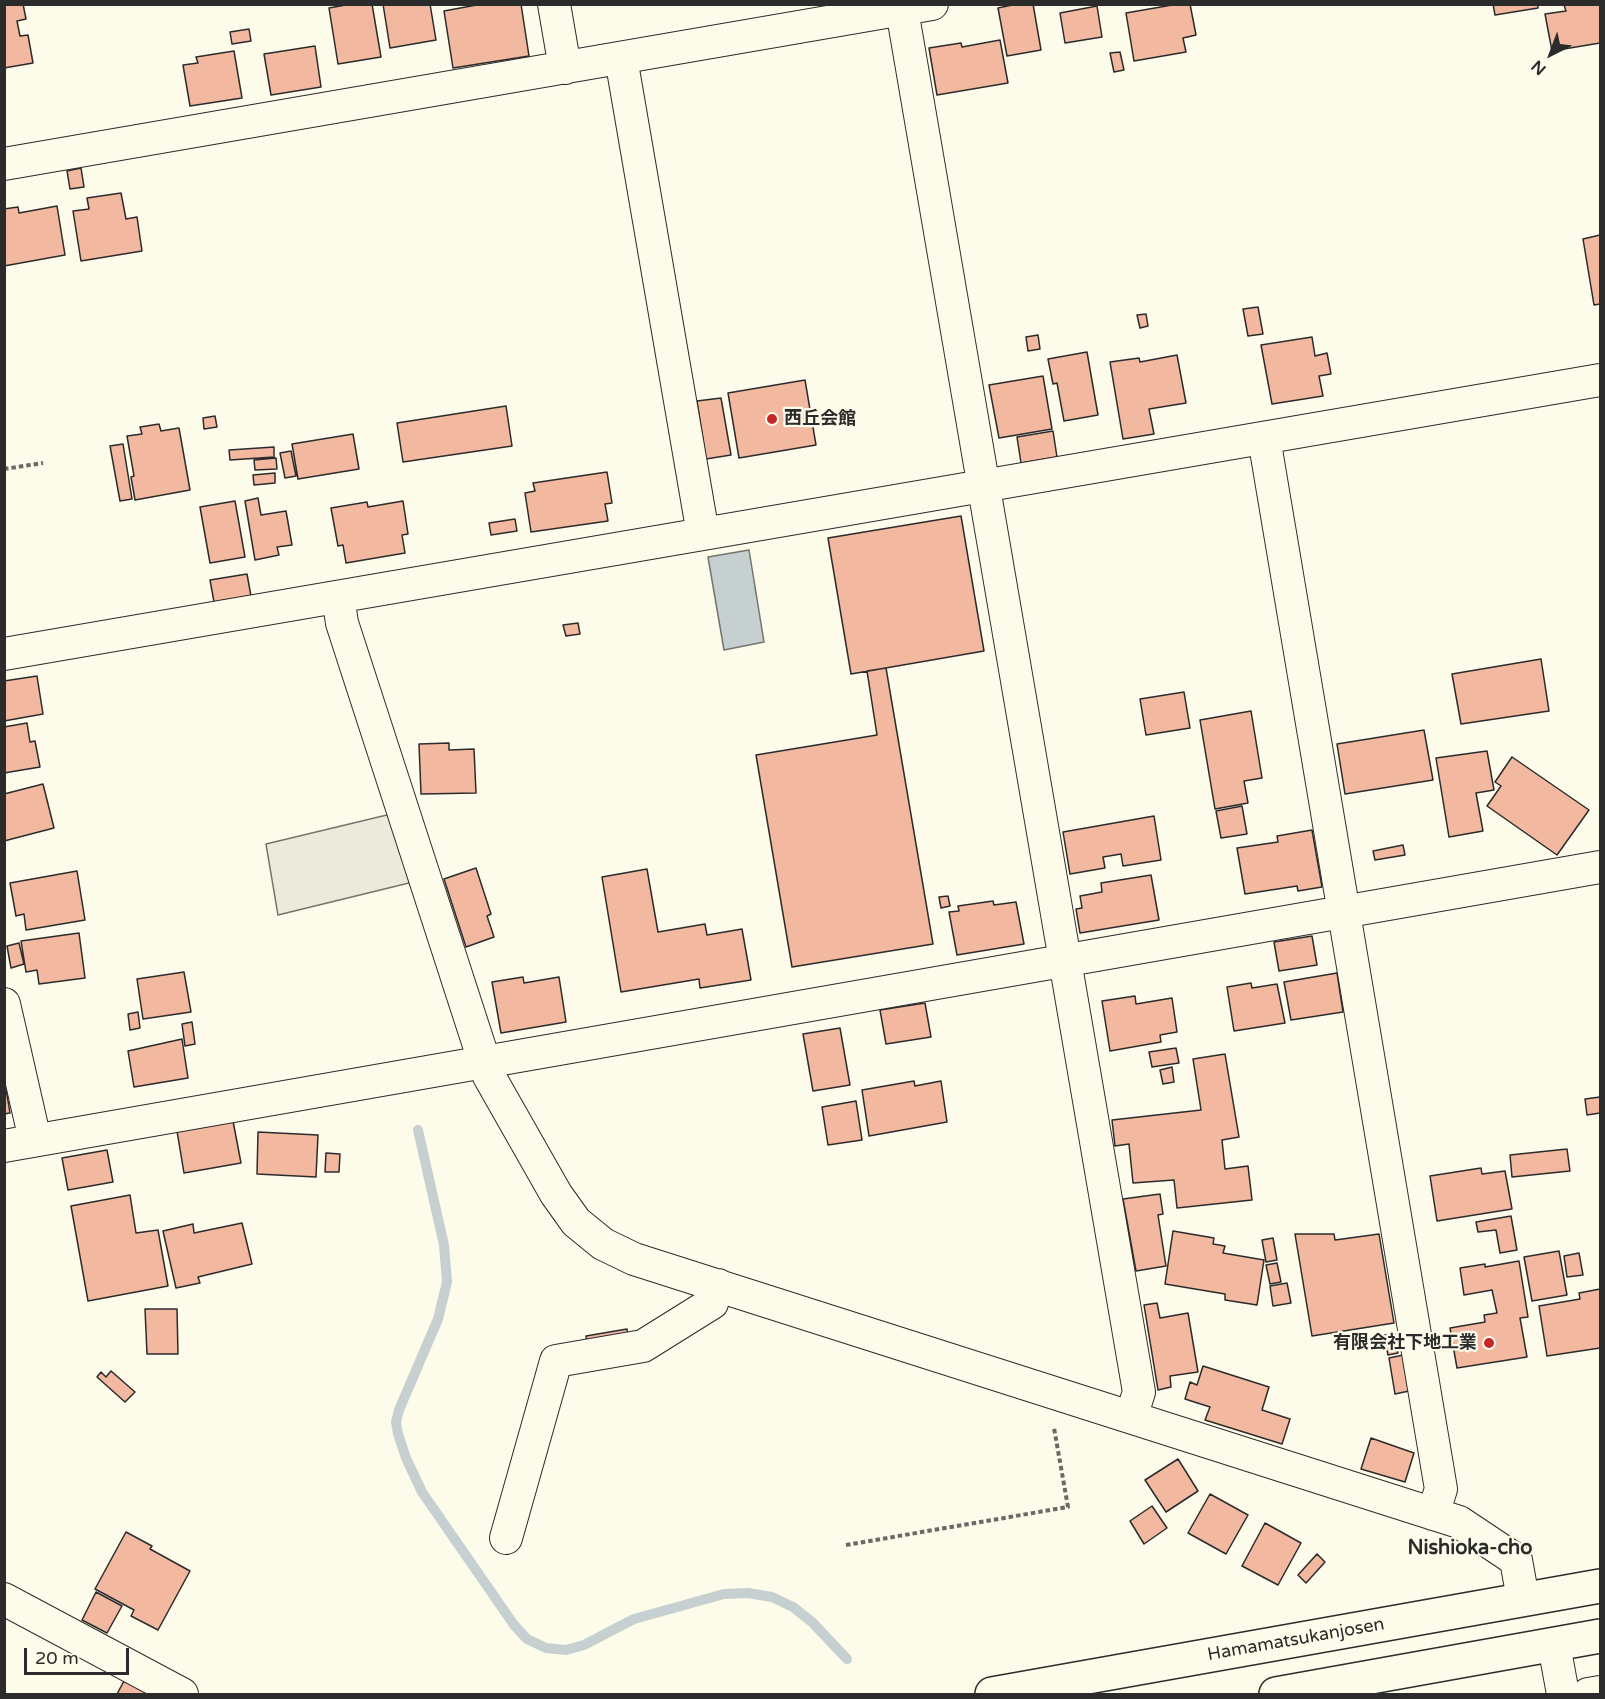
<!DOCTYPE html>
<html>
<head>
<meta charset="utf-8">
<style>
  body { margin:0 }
  #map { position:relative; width:1605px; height:1699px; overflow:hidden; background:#fdfbea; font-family:"Varela Round",sans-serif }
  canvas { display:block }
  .frame { position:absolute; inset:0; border:6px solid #2b2b2b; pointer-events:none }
  .north { position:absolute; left:1521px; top:24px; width:60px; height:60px; -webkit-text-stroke:4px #fdfbea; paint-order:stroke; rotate:222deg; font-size:16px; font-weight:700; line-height:24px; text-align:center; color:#2b2b2b }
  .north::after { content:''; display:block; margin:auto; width:21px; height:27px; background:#2b2b2b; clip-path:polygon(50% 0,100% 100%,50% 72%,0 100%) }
  .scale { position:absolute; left:24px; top:1648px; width:105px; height:27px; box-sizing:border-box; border:3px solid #2b2b2b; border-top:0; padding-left:8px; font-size:18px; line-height:21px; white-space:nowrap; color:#2b2b2b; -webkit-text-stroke:4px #fdfbea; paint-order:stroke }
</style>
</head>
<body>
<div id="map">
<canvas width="1605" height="1699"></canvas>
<div class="frame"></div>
<div class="north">N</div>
<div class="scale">20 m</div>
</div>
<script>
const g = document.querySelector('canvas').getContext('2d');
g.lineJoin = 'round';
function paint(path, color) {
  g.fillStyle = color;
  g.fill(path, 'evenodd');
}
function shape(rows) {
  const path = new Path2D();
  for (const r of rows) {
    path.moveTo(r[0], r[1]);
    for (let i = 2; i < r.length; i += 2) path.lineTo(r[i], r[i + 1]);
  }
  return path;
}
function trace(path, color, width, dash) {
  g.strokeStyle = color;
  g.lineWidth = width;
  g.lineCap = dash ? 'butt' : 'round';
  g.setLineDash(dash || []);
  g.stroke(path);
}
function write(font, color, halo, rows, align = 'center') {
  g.font = font + ' "Varela Round","Noto Sans JP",sans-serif';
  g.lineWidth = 4.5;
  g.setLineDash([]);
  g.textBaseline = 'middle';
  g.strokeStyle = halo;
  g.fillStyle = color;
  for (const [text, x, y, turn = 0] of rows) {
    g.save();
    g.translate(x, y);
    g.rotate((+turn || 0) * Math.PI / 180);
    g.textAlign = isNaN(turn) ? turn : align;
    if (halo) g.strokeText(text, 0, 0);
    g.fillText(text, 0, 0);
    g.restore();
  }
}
const parking = shape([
  [391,814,413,882,278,915,266,844,391,814]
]);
const water = shape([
  [749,550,764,642,724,650,708,557,749,550]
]);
const stream = shape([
  [418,1130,444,1245,447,1282,438,1319,399,1410,396,1422,398,1434,406,1458,422,1492,514,1625,527,1639,546,1648,566,1650,584,1645,634,1619,724,1594,748,1593,772,1597,793,1607,812,1622,847,1659]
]);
const building = shape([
  [4,4,23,4,26,19,17,21,20,36,28,35,33,63,4,68,4,4],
  [351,4,372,4,381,57,338,64,329,8,351,4],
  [383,4,430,4,436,40,390,48,383,4],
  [482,4,521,4,529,56,453,68,444,11,482,4],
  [1017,4,1033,4,1041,50,1007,56,998,8,1017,4],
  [1178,4,1190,4,1196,35,1183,38,1186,52,1134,61,1126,13,1178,4],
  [1493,4,1538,4,1538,8,1495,15,1493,4],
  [1600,4,1600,43,1552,51,1545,14,1566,11,1564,5,1600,4],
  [1097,6,1102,37,1065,43,1060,13,1097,6],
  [249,29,251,41,232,44,230,32,249,29],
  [1000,40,1008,83,937,95,929,48,961,43,962,47,1000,40],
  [315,46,321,87,271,95,264,54,315,46],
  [234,51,242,98,190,106,183,65,198,63,196,57,234,51],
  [1120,52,1124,70,1114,72,1110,53,1120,52],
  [81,168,84,187,70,189,67,171,81,168],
  [121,193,126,219,137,217,142,251,81,261,73,211,89,209,87,198,121,193],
  [57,206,65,255,4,266,4,209,18,207,19,213,57,206],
  [1600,235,1600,304,1594,305,1583,239,1600,235],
  [1258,307,1263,334,1248,336,1243,309,1258,307],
  [1146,314,1148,326,1140,328,1137,315,1146,314],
  [1038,335,1040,349,1028,351,1026,337,1038,335],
  [1312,337,1315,356,1327,353,1331,374,1319,376,1323,396,1272,404,1261,345,1312,337],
  [1087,352,1098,415,1064,421,1057,383,1053,384,1048,359,1087,352],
  [1177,355,1186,403,1149,409,1154,434,1123,439,1110,362,1139,358,1140,362,1177,355],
  [1043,376,1052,429,999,438,989,385,1043,376],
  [805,380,816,445,739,458,728,393,805,380],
  [721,398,731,455,706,459,697,401,721,398],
  [506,406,512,446,403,462,397,423,506,406],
  [215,416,217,427,204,429,203,418,215,416],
  [159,424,161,431,179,428,190,490,135,500,131,477,134,476,127,436,142,434,140,427,159,424],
  [1053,431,1057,457,1021,463,1017,437,1053,431],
  [353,434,359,469,298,479,292,444,353,434],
  [123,444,132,499,120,501,110,446,123,444],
  [274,447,274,457,230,460,229,450,274,447],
  [291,451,296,476,285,478,280,453,291,451],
  [276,458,277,469,255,470,254,460,276,458],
  [607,472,612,503,605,504,608,521,531,532,525,493,535,491,533,483,607,472],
  [275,473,275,483,254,485,253,475,275,473],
  [258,498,261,515,286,511,292,545,277,547,279,555,255,560,245,501,258,498],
  [235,501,245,557,210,563,200,507,235,501],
  [403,501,408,534,402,535,405,553,346,563,343,545,338,546,331,508,367,502,368,507,403,501],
  [961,516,984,651,851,674,828,538,961,516],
  [515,519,517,531,491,535,489,523,515,519],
  [247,574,251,596,214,602,210,580,247,574],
  [578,623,580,634,566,636,563,625,578,623],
  [1541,659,1549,711,1461,724,1452,674,1541,659],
  [886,668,933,944,792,967,756,755,877,735,867,671,886,668],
  [37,676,43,714,4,721,4,681,37,676],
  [1184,692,1190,728,1146,735,1140,699,1184,692],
  [1251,711,1262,778,1244,781,1248,803,1215,809,1200,720,1251,711],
  [27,723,30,742,35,741,40,767,4,773,4,727,27,723],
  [1424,730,1433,780,1345,794,1337,744,1424,730],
  [449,743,449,750,474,749,476,793,421,794,419,744,449,743],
  [1487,751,1494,790,1476,793,1483,831,1449,837,1436,758,1487,751],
  [1512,757,1589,810,1557,855,1487,806,1501,786,1495,782,1512,757],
  [43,784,54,828,4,841,4,794,43,784],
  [1242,806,1247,834,1221,838,1216,811,1242,806],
  [1154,816,1161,860,1123,866,1121,854,1103,857,1105,868,1070,874,1063,832,1154,816],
  [1312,830,1322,887,1298,891,1297,886,1245,894,1237,848,1278,842,1277,836,1312,830],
  [1403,845,1405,855,1375,860,1373,851,1403,845],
  [476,868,491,914,487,916,494,937,466,947,444,879,476,868],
  [647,869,658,932,705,924,707,935,742,929,751,980,700,988,699,979,621,992,602,877,647,869],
  [77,871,85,920,26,930,24,914,16,916,10,883,77,871],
  [1151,875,1159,920,1080,933,1076,909,1082,908,1080,896,1102,892,1101,883,1151,875],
  [948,896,950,906,941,908,939,897,948,896],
  [993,901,994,905,1016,902,1024,944,957,955,949,912,959,911,958,906,993,901],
  [79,933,85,978,39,984,37,970,26,972,21,941,79,933],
  [1312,936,1317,965,1279,971,1274,942,1312,936],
  [19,943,24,964,11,968,7,946,19,943],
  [184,972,191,1012,143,1019,137,979,184,972],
  [1337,973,1343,1012,1291,1020,1284,982,1337,973],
  [523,977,524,983,559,977,566,1022,501,1033,492,982,523,977],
  [1251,983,1252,988,1277,984,1285,1023,1234,1031,1227,987,1251,983],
  [1135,996,1136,1004,1172,998,1177,1032,1160,1035,1161,1042,1110,1051,1102,1001,1135,996],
  [925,1003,931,1037,886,1044,880,1010,925,1003],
  [138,1012,140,1028,130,1030,128,1014,138,1012],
  [192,1022,195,1044,185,1046,182,1024,192,1022],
  [840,1028,850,1085,813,1091,803,1034,840,1028],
  [182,1039,188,1078,134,1087,128,1051,182,1039],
  [1176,1048,1179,1063,1152,1067,1149,1052,1176,1048],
  [1225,1054,1239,1137,1222,1140,1225,1169,1248,1166,1252,1200,1177,1208,1174,1180,1133,1183,1129,1144,1115,1146,1112,1120,1201,1110,1193,1059,1225,1054],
  [1172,1067,1174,1082,1163,1084,1160,1070,1172,1067],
  [4,1077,10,1113,4,1114,4,1077],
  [914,1081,915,1086,941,1081,947,1122,869,1136,862,1090,914,1081],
  [1600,1097,1600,1113,1587,1115,1585,1099,1600,1097],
  [856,1101,862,1140,828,1145,822,1107,856,1101],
  [233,1121,241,1163,184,1173,177,1131,233,1121],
  [258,1132,318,1135,316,1177,257,1174,258,1132],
  [1567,1149,1570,1171,1512,1177,1510,1155,1567,1149],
  [107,1150,113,1182,68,1190,62,1158,107,1150],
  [326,1153,340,1154,339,1172,325,1172,326,1153],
  [1481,1168,1482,1174,1505,1171,1512,1209,1437,1221,1430,1176,1481,1168],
  [1160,1194,1163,1214,1158,1215,1166,1266,1136,1271,1123,1199,1160,1194],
  [130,1195,136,1233,158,1230,168,1286,88,1301,71,1206,130,1195],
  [1511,1216,1517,1250,1500,1253,1496,1230,1478,1232,1476,1222,1511,1216],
  [242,1223,252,1264,198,1277,200,1283,176,1288,163,1231,193,1224,194,1233,242,1223],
  [1173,1231,1214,1238,1213,1244,1225,1246,1223,1253,1264,1260,1257,1305,1225,1300,1225,1294,1165,1284,1173,1231],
  [1295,1234,1334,1234,1335,1240,1379,1234,1394,1323,1312,1336,1295,1234],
  [1273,1238,1277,1260,1266,1262,1262,1240,1273,1238],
  [1559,1251,1567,1295,1532,1301,1524,1257,1559,1251],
  [1579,1253,1583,1275,1567,1277,1564,1256,1579,1253],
  [1519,1261,1528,1317,1520,1318,1527,1357,1457,1368,1450,1328,1485,1322,1484,1315,1497,1313,1492,1290,1464,1295,1460,1268,1485,1264,1485,1267,1519,1261],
  [1277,1263,1281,1282,1270,1284,1266,1265,1277,1263],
  [1287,1283,1291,1303,1273,1306,1270,1286,1287,1283],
  [1600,1289,1600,1348,1547,1356,1539,1306,1580,1299,1579,1293,1600,1289],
  [1157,1303,1160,1318,1188,1313,1198,1372,1170,1376,1171,1387,1158,1390,1144,1305,1157,1303],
  [145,1309,177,1309,178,1354,147,1354,145,1309],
  [627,1329,628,1338,587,1344,586,1336,627,1329],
  [1395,1334,1398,1353,1388,1355,1384,1335,1395,1334],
  [1403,1355,1409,1391,1395,1394,1389,1358,1403,1355],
  [1203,1366,1269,1387,1262,1410,1290,1419,1282,1444,1205,1420,1210,1407,1185,1399,1190,1382,1197,1385,1203,1366],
  [111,1371,135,1392,125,1402,97,1377,101,1372,106,1377,111,1371],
  [1371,1438,1414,1453,1405,1482,1361,1469,1371,1438],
  [1178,1459,1198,1491,1166,1512,1145,1480,1178,1459],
  [1210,1494,1248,1515,1226,1554,1188,1533,1210,1494],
  [1152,1506,1167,1528,1144,1544,1130,1521,1152,1506],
  [1265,1523,1301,1543,1278,1585,1242,1566,1265,1523],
  [126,1532,152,1546,150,1549,190,1571,158,1630,131,1616,134,1610,95,1589,126,1532],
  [1317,1554,1325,1562,1306,1583,1298,1575,1317,1554],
  [96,1592,122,1606,107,1633,82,1620,96,1592],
  [124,1681,149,1694,117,1694,124,1681]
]);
const path = shape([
  [4,469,43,463],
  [846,1545,1068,1507,1054,1428]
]);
const street = shape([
  [554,4,565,68],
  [901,4,1139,1392,1131,1417],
  [621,58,703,534],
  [4,164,932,4],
  [1264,438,1441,1489,1433,1514],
  [338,597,342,623,489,1076,556,1194,576,1222,603,1244,634,1259,1459,1522,1516,1560,1523,1599],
  [4,654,1600,380],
  [4,1004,35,1140],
  [4,1146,1600,867],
  [506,1538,556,1361,643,1346,712,1303,718,1285],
  [4,1599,182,1694],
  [1554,1645,1563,1694],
  [1588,1694,1600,1692]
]);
const primary = shape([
  [992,1694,1600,1586],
  [1276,1694,1600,1636]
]);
const markers = [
  [772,419,6,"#c62828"],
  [1489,1343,6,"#c62828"]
];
const poiNames = [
  ["西丘会館",784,419],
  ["有限会社下地工業",1477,1343,"right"]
];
const streetNames = [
  ["Hamamatsukanjosen",1296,1640,-10]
];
const neighbourhoodNames = [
  ["Nishioka-cho",1470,1549]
];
paint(parking, '#eceadb');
trace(parking, '#74746e', 1.5);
paint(water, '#c7d0d0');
trace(water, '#74746e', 1.5);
trace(stream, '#c7d0d0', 10);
paint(building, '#f2b8a0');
trace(building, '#2b2b2b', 1.5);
trace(street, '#2b2b2b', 34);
trace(primary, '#2b2b2b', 36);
trace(path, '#6a6964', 4, [4.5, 3]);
trace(street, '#fdfbea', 32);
trace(primary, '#fdfbea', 33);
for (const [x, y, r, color] of markers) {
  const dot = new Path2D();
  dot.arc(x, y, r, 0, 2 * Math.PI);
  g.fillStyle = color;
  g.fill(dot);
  trace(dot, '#fdfbea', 2);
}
write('bold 18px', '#2b2b2b', '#fdfbea', poiNames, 'left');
write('18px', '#2b2b2b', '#fdfbea', streetNames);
write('bold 20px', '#2b2b2b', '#fdfbea', neighbourhoodNames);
</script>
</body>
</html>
